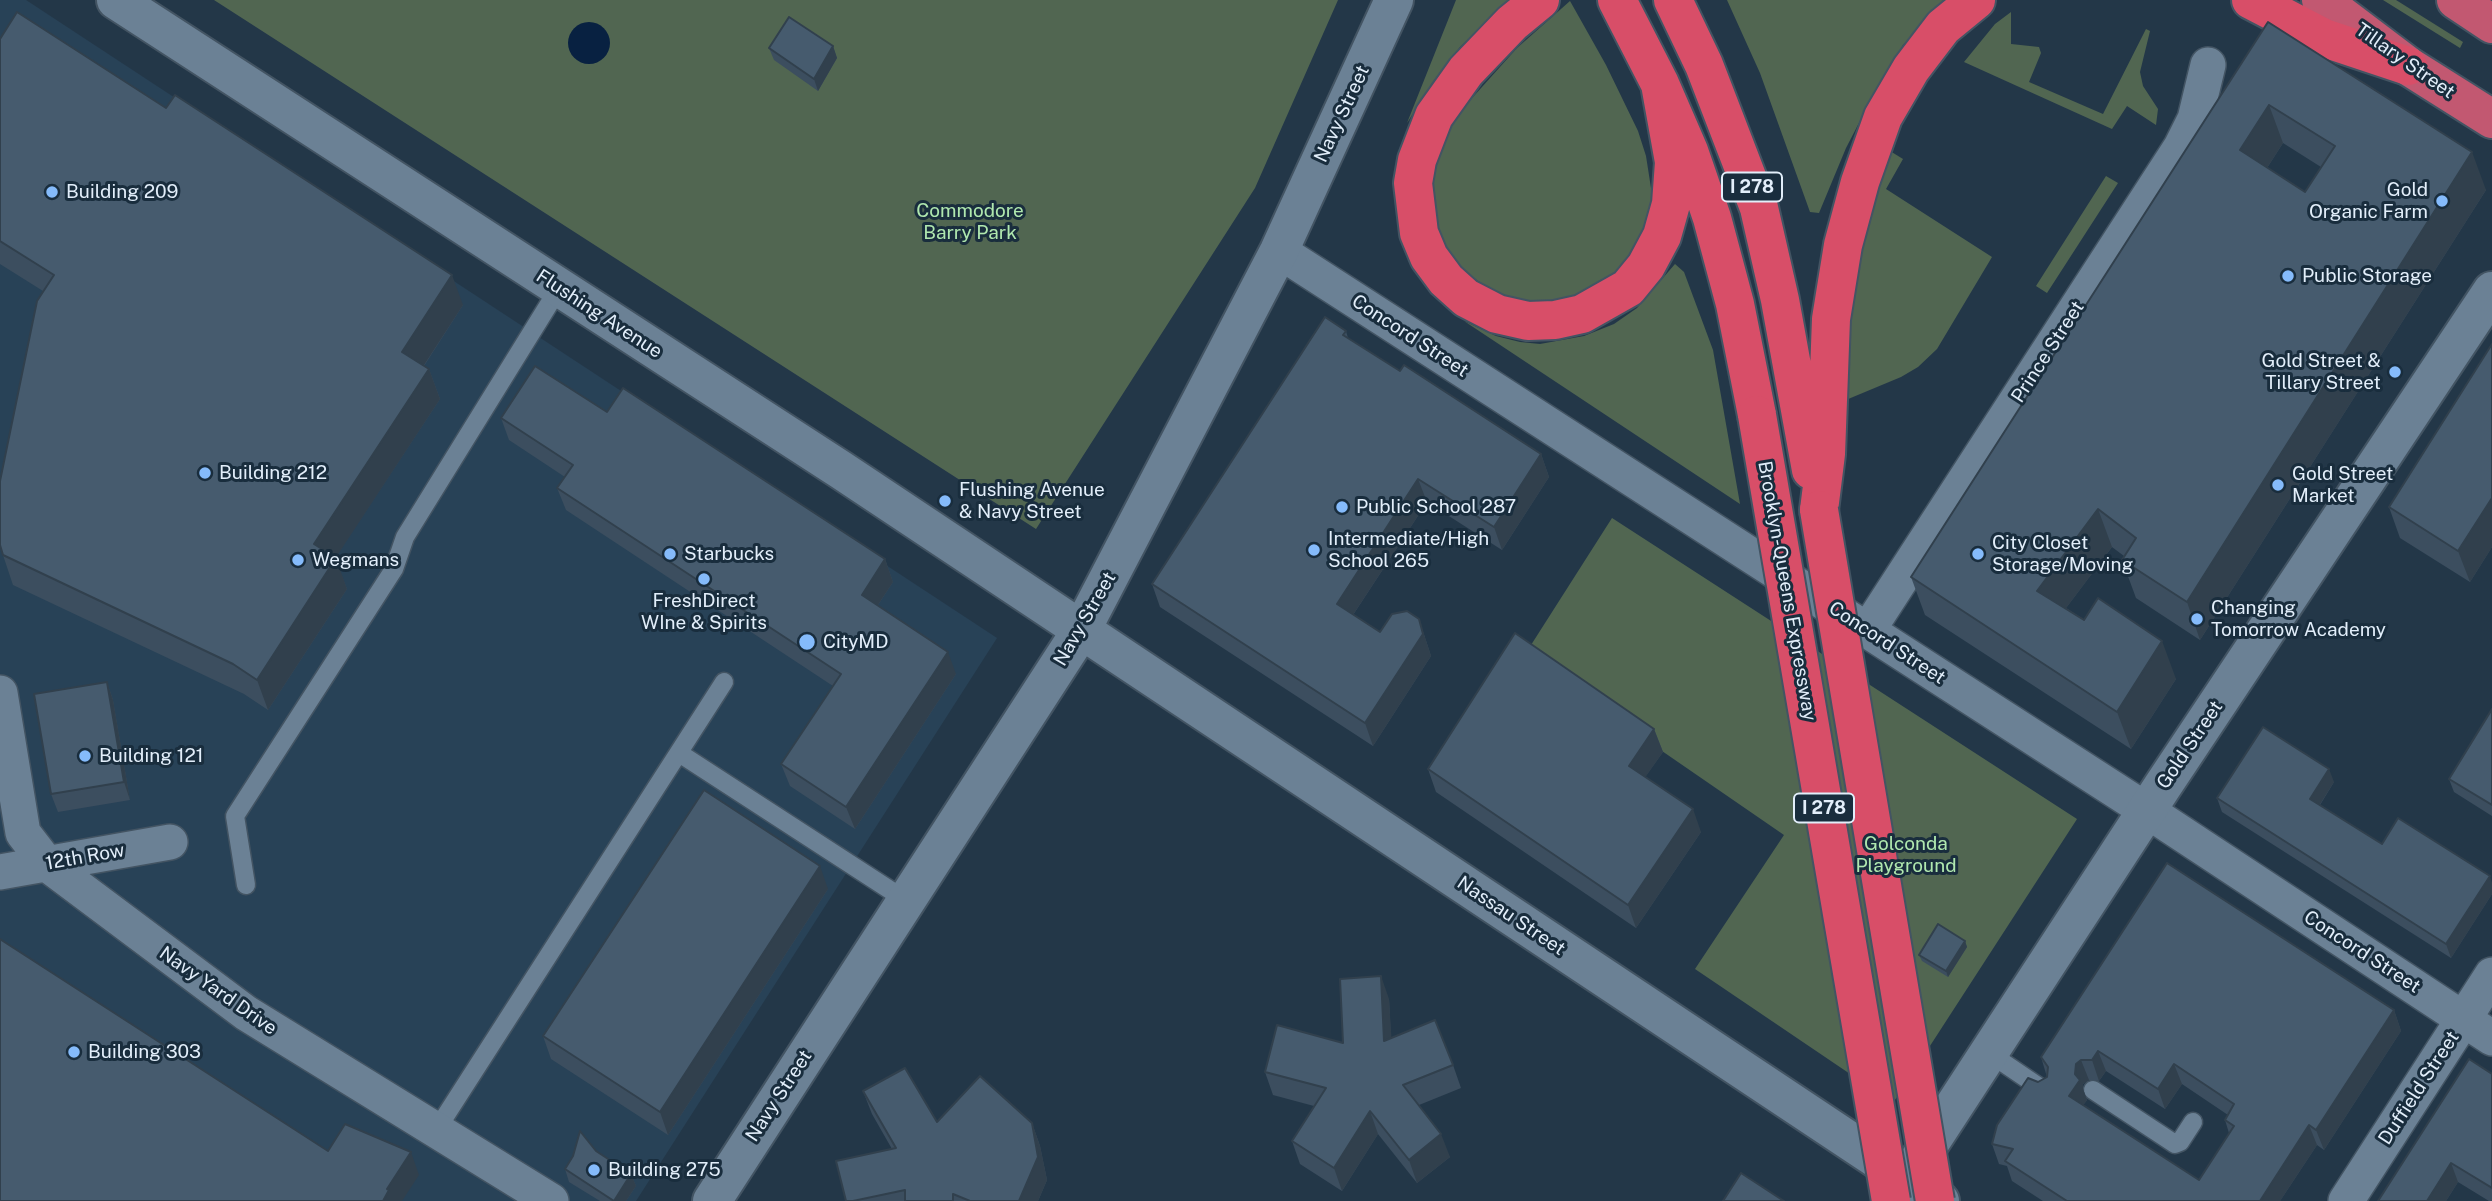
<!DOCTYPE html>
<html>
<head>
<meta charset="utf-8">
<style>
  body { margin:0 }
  canvas { display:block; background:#233748 }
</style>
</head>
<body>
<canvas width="2492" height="1201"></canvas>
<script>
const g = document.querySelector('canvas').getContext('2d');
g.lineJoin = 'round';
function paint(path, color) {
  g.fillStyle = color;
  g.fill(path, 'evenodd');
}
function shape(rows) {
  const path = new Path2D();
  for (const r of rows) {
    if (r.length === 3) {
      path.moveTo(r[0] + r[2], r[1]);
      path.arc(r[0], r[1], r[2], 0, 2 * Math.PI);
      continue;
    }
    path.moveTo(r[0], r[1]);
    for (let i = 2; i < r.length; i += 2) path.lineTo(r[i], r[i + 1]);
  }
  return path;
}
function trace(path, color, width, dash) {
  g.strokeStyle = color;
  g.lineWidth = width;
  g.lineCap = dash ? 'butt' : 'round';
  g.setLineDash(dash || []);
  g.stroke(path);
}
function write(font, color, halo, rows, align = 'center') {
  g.font = font + ' "Public Sans",sans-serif';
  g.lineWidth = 6;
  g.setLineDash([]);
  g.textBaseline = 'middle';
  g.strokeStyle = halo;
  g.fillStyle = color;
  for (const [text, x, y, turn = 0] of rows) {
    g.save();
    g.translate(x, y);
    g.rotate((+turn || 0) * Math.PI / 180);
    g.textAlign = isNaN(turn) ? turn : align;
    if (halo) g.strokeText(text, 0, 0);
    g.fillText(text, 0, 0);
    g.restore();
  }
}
const built = shape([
  [0,0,26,0,997,638,636,1201,0,1201]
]);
const green = shape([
  [214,0,1338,0,1255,188,1036,529],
  [1456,0,1510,0,1460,47,1435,79,1407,123],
  [1727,0,1946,0,1903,45,1875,92,1846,148,1819,213,1810,212,1760,73],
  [2383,0,2396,0,2463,42,2460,48],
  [1570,1,1606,65,1638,131,1646,156,1653,201,1644,235,1625,265,1598,287,1566,300,1531,302,1497,293,1467,274,1445,247,1432,214,1430,175,1442,139,1464,107,1517,48],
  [2011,12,2011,44,2039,47,2041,53,2029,82,2103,114,2146,29,2150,31,2140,72,2143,86,2158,109,2156,125,2127,106,2112,129,1964,62,1995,24],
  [1890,151,1903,159,1886,189,1992,257,1937,349,1918,367,1901,377,1841,402,1855,253],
  [2106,176,2118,183,2047,293,2036,286],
  [1675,264,1684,272,1713,350,1740,504,1464,321,1496,336,1520,342,1540,344,1584,336,1614,324,1637,308],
  [1612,518,2077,819,1893,1103,1695,969,1784,835,1524,656]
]);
const water = shape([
  [589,43,21]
]);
const service = shape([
  [679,753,907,901],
  [246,885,235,816,394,569,405,537,559,288],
  [1989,1053,2045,1091],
  [2093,1090,2175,1144,2180,1142,2193,1122],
  [437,1129,724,682]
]);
const minor = shape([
  [1279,251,2146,810,2492,1038],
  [1868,630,2181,147,2195,119,2208,65],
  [0,693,23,833,47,864,246,1013,551,1201],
  [0,872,170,842],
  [2346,1201,2492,975]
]);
const secondary = shape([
  [116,0,841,470,1940,1201],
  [1913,1169,2162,787,2492,291],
  [712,1201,1082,629,1279,251,1394,0]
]);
const trunk = shape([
  [2321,0,2408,66,2492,119],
  [2456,0,2492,24]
]);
const motorway = shape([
  [1540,0,1512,23,1466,71,1434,116,1417,160,1413,183,1419,233,1429,257,1446,280,1466,298,1497,314,1528,321,1555,320,1582,314,1628,288,1646,266,1662,236,1671,204,1674,162,1660,84],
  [1617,0,1660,84,1689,151,1712,218,1735,304,1757,415],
  [1673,0,1704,65,1759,208,1780,300,1811,470],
  [2251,0,2324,38,2408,66],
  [1819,510,1826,454,1831,319,1843,245,1860,182,1883,117,1911,69,1943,27,1976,0]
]);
const motorwayBridge = shape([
  [1757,415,1891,1201],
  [1819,510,1935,1201]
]);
const wall = shape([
  [2268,22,2486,190,2200,640,2136,598,2122,560,2124,556,2112,547,2066,608,2176,679,2131,749,1925,615,1911,577],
  [2283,143,2321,167,2305,192,2267,168],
  [0,39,463,305,424,366,429,369,440,399,335,558,347,589,268,710,244,694,13,585,3,555,43,291,0,264],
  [833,46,837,58,818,91,774,60,769,48],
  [1346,331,1348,338,1400,371,1541,454,1549,477,1502,550,1427,502,1353,615,1380,632,1419,619,1431,656,1373,746,1160,607,1152,584],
  [2492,344,2492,547,2470,582,2400,538,2389,507],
  [607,412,885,559,893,582,878,605,956,674,855,829,790,786,781,764,833,686,566,510,557,488,565,477,509,440,501,418],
  [107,682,113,700,130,800,58,812,51,794],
  [2492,709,2492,816,2454,792,2449,779],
  [1654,729,1663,752,1645,777,1701,832,1636,928,1436,792,1428,769],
  [2334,782,2320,805,2382,844,2492,883,2492,894,2451,958,2222,812,2217,798],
  [828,889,668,1135,551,1059,543,1036],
  [1965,941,1967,947,1948,977,1922,961,1919,955],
  [1389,999,1391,1038,1453,1065,1461,1088,1419,1105,1450,1157,1417,1183,1378,1134,1342,1191,1300,1164,1292,1141,1314,1106,1273,1095,1265,1072,1343,1043],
  [2394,1010,2401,1031,2324,1150,2317,1145,2280,1201,2043,1201,2012,1181,2007,1166,1999,1164,1992,1144,2038,1082,2047,1077,2041,1057],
  [2106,1071,2165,1109,2182,1084,2228,1115,2225,1120,2229,1133,2199,1180,2083,1105,2087,1100,2083,1089,2083,1084,2089,1080,2099,1081],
  [2492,1074,2492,1201,2489,1201,2458,1182,2446,1201,2378,1201],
  [863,1091,937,1122,1032,1123,1040,1146,1047,1180,1038,1201,846,1201,892,1149,872,1114],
  [596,1151,631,1174,636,1186,626,1201,600,1201,569,1182,565,1169,573,1156]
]);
const shadedWall = shape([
  [833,46,837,58,818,91,814,79],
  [2269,105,2283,143,2254,188,2240,150],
  [2472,152,2486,190,2200,640,2187,602],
  [452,275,463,305,413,382,402,352],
  [429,369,440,399,325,574,314,544],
  [1541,454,1549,477,1502,550,1494,527],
  [1418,479,1427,502,1345,627,1337,604],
  [2492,498,2492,547,2470,582,2458,551],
  [2098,509,2112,547,2051,628,2037,591],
  [336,558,347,589,268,710,257,680],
  [885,559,893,582,870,617,862,595],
  [1419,619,1431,656,1373,746,1365,723],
  [2162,641,2176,679,2131,749,2117,712],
  [948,652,956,674,855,829,846,807],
  [107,682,113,700,130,800,124,782],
  [1654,729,1663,752,1637,789,1629,766],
  [2329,769,2334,782,2315,812,2310,799],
  [1693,809,1701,832,1636,928,1628,905],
  [820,866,828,889,668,1135,660,1112],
  [2490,876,2492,883,2492,894,2451,958,2446,944],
  [1965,941,1967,947,1948,977,1946,971],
  [1381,976,1389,999,1393,1064,1384,1041],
  [2394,1010,2401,1031,2324,1150,2316,1130],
  [2098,1051,2106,1071,2099,1081,2092,1060],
  [2081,1060,2089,1080,2083,1084,2083,1089,2087,1100,2076,1116,2069,1096,2076,1064],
  [2174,1064,2182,1084,2165,1109,2158,1089],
  [1370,1111,1378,1134,1342,1191,1334,1168],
  [1032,1123,1040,1146,1047,1180,1038,1201,1019,1201],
  [2309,1125,2317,1145,2280,1201,2260,1201],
  [1441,1134,1450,1157,1417,1183,1409,1160],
  [411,1152,419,1175,402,1201,383,1201,387,1189],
  [2451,1163,2458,1182,2446,1201,2427,1201],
  [631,1174,636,1186,626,1201,614,1201]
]);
const building = shape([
  [17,12,166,108,175,95,452,275,402,352,429,369,314,544,336,558,257,680,233,664,3,555,0,545,0,481,37,301,54,275,0,241,0,39,17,12],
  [789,17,833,46,814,79,769,48,789,17],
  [2268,22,2472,152,2187,602,2122,560,2136,538,2098,509,2037,591,2084,620,2098,598,2162,641,2117,712,1911,577,2268,22],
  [2269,105,2335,146,2305,192,2240,150,2269,105],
  [1325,317,1346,331,1343,335,1400,371,1404,365,1541,454,1494,527,1418,479,1337,604,1380,632,1392,614,1407,611,1419,619,1423,634,1365,723,1152,584,1325,317],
  [2492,344,2492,498,2458,551,2389,507,2492,344],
  [535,366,607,412,623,388,885,559,862,595,948,652,846,807,781,764,841,674,557,488,573,465,501,418,535,366],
  [1515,633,1654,729,1629,766,1693,809,1628,905,1428,769,1515,633],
  [107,682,124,782,51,794,34,694,107,682],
  [2492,709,2492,805,2449,779,2492,709],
  [2263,727,2329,769,2310,799,2382,844,2398,818,2490,876,2446,944,2217,798,2263,727],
  [704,790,820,866,660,1112,543,1036,704,790],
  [2167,863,2394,1010,2316,1130,2309,1125,2260,1201,2067,1201,2005,1161,2013,1149,1992,1144,1997,1125,2028,1078,2038,1082,2047,1077,2048,1067,2041,1057,2167,863],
  [2098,1051,2158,1089,2174,1064,2234,1104,2225,1120,2234,1126,2199,1180,2069,1096,2080,1080,2075,1074,2076,1064,2081,1060,2092,1060,2098,1051],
  [1938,924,1965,941,1946,971,1919,955,1938,924],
  [0,939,328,1151,345,1124,411,1152,387,1189,389,1190,383,1201,0,1201,0,939],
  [1381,976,1384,1041,1435,1020,1453,1065,1403,1085,1441,1134,1409,1160,1370,1111,1334,1168,1292,1141,1326,1088,1265,1072,1277,1025,1343,1043,1340,979,1381,976],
  [2469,1059,2492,1074,2492,1188,2451,1163,2427,1201,2378,1201,2469,1059],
  [905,1068,937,1122,980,1076,1032,1123,1038,1157,1019,1201,970,1201,953,1194,953,1201,905,1201,905,1190,853,1201,846,1201,836,1161,896,1148,863,1091,905,1068],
  [580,1131,596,1151,631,1174,614,1201,565,1169,573,1156,580,1131],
  [1741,1173,1784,1201,1723,1201,1741,1173]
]);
const markers = [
  [52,192,7,"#85bbfb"],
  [2442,201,7,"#85bbfb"],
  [2288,276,7,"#85bbfb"],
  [2395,372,7,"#85bbfb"],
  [205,473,7,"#85bbfb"],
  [2278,485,7,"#85bbfb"],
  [945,501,7,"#85bbfb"],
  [1342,507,7,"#85bbfb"],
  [1314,550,7,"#85bbfb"],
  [670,554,7,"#85bbfb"],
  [1978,554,7,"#85bbfb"],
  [298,560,7,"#85bbfb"],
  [704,579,7,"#85bbfb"],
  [2197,619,7,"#85bbfb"],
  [807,642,9,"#85bbfb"],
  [85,756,7,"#85bbfb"],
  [74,1052,7,"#85bbfb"],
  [594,1170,7,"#85bbfb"]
];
const shields = [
  [1752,187,60],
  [1824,808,60]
];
const shieldNames = [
  ["I 278",1752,187],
  ["I 278",1824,808]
];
const streetNames = [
  ["Tillary Street",2405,61,35],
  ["Navy Street",1342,114,-65],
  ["Flushing Avenue",599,314,33],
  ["Concord Street",1410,336,33],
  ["Prince Street",2048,352,-57],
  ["Brooklyn-Queens Expressway",1787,591,80],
  ["Navy Street",1085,619,-60],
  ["Concord Street",1887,643,33],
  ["Gold Street",2190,745,-56],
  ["12th Row",85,857,-10],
  ["Nassau Street",1511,916,34],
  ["Concord Street",2362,952,33],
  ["Navy Yard Drive",218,991,35],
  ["Duffield Street",2419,1088,-57],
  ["Navy Street",779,1096,-57]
];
const poiNames = [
  ["Gold",2428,190,"right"],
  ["Organic Farm",2428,212,"right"],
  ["Building 209",66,192],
  ["Public Storage",2302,276],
  ["Gold Street &",2381,361,"right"],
  ["Tillary Street",2381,383,"right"],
  ["Building 212",219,473],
  ["Gold Street",2292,474],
  ["Market",2292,496],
  ["Flushing Avenue",959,490],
  ["& Navy Street",959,512],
  ["Public School 287",1356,507],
  ["Intermediate/High",1328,539],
  ["School 265",1328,561],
  ["City Closet",1992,543],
  ["Storage/Moving",1992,565],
  ["Starbucks",684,554],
  ["Wegmans",312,560],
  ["FreshDirect",704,601,"center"],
  ["WIne & Spirits",704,623,"center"],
  ["Changing",2211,608],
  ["Tomorrow Academy",2211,630],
  ["CityMD",823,642],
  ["Building 121",99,756],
  ["Building 303",88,1052],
  ["Building 275",608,1170]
];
const parkNames = [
  ["Commodore",970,211],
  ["Barry Park",970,233],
  ["Golconda",1906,844],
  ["Playground",1906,866]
];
paint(built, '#284257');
paint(green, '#516651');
paint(water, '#082141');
trace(service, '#435463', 21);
trace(minor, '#435463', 38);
trace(secondary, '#435463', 42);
trace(trunk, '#435463', 42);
trace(motorway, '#435463', 42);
trace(service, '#6b8195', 18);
trace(minor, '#6b8195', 35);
trace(secondary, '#6b8195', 38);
trace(trunk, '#c25871', 38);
trace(motorway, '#d84e68', 38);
trace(motorwayBridge, '#435463', 42, []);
trace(motorwayBridge, '#d84e68', 38);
paint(wall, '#3c4e5f');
paint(shadedWall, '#31404d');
paint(building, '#465b6e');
trace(building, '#31404d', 2);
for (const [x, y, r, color] of markers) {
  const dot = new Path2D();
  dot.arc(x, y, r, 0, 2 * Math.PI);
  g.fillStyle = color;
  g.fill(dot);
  trace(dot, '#192d3d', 2.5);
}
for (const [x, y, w] of shields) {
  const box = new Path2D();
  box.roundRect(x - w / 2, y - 14.5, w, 29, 5);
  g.fillStyle = '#192d3d';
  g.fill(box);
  trace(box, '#e2eefa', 2);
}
write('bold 18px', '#e2eefa', null, shieldNames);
write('19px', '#e2eefa', '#192d3d', streetNames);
write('19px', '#e2eefa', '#192d3d', poiNames, 'left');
write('19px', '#b0e8af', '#192d3d', parkNames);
</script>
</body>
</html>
